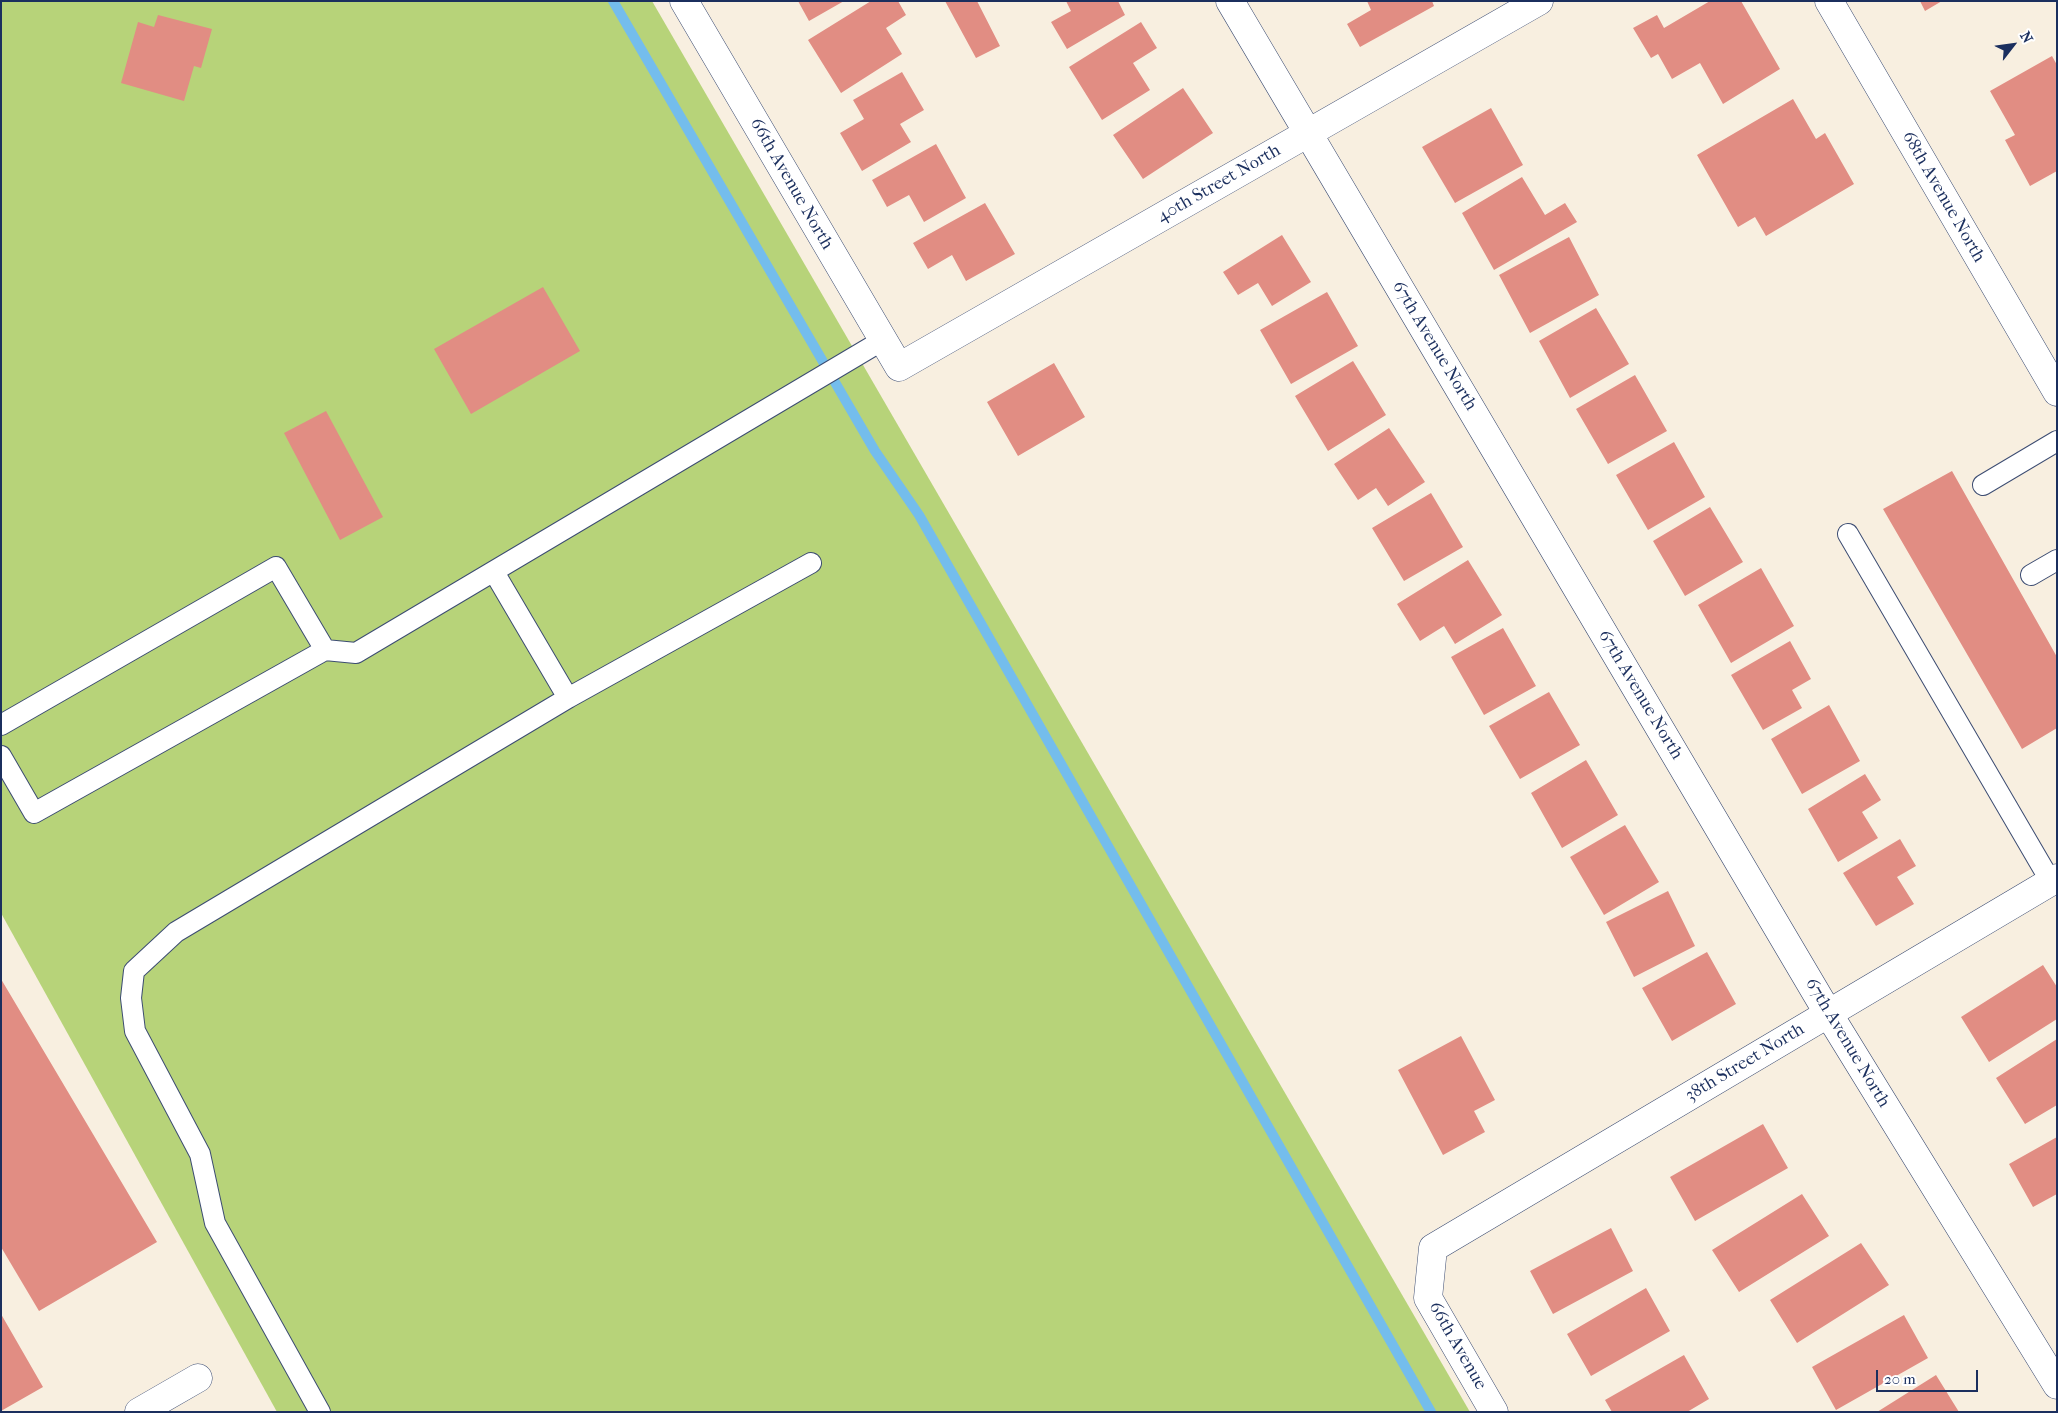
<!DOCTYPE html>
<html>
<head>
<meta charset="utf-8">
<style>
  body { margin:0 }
  #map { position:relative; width:2058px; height:1413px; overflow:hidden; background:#f8efe0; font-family:"IM FELL French Canon",serif }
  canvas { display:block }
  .frame { position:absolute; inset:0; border:2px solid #1b2f5e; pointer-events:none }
  .north { position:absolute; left:1988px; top:20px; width:50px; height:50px; -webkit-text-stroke:4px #fff; paint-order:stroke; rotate:60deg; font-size:14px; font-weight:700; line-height:20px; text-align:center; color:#1b2f5e }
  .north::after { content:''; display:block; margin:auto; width:18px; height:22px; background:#1b2f5e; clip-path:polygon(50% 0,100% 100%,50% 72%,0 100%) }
  .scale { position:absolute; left:1876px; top:1370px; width:102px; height:22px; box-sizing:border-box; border:2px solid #1b2f5e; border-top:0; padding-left:6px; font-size:15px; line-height:18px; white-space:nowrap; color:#1b2f5e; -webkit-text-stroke:4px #fff; paint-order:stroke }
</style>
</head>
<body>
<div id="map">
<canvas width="2058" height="1413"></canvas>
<div class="frame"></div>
<div class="north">N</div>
<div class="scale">20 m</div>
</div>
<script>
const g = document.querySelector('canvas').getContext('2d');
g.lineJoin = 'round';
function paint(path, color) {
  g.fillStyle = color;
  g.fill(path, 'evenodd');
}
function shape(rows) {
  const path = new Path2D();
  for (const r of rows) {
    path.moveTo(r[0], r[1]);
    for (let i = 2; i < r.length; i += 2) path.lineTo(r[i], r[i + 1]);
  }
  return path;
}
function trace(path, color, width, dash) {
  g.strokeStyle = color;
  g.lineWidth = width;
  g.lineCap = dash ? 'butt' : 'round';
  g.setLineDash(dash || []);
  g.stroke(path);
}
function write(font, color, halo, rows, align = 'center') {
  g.font = font + ' "IM FELL French Canon",serif';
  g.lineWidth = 4;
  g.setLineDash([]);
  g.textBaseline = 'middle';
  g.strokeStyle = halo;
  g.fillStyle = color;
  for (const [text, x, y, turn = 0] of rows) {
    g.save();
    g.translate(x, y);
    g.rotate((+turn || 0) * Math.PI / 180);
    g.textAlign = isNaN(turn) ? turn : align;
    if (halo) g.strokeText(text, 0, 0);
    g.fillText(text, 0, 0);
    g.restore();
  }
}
const green = shape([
  [1,1,652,1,1470,1412,277,1412,1,913]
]);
const stream = shape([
  [613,1,875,451,919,515,1431,1412]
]);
const building = shape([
  [798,1,844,1,809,21],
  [871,1,898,1,906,15,886,28,902,54,841,93,808,40],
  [945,1,977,1,1000,46,976,58],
  [1066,1,1118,1,1125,15,1067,49,1051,22,1071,11],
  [1367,1,1432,1,1434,6,1360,47,1347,24,1371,10],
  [1710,1,1741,1,1780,69,1723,104,1700,63,1672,79,1658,54,1651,58,1633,28,1657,15,1664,28],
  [1920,1,1942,1,1925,11],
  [158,15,212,29,201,68,194,66,184,101,121,83,138,22,154,27],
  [1141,22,1157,48,1133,63,1150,90,1102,120,1069,67],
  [2052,56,2057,65,2057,171,2030,186,2005,140,2015,135,1990,91],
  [902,72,924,110,900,124,911,142,862,171,840,133,864,119,853,100],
  [1183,88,1213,133,1143,179,1113,135],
  [1793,99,1816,139,1825,133,1854,184,1766,236,1755,217,1738,227,1697,155],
  [1491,108,1523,165,1455,203,1422,147],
  [936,144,966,198,924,222,909,195,887,207,872,180],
  [1522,177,1545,215,1565,203,1577,222,1494,270,1462,213],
  [985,203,1015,254,966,281,952,255,928,269,913,243],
  [1282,235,1311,282,1272,306,1258,283,1238,295,1223,272],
  [1569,237,1599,295,1530,333,1499,275],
  [543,287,580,351,471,414,434,349],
  [1327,292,1358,346,1291,384,1260,330],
  [1596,308,1629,364,1570,398,1539,341],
  [1353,361,1386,415,1328,451,1295,396],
  [1054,363,1085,417,1018,456,987,402],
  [1635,375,1667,431,1608,464,1576,409],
  [326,411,383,517,340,540,284,433],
  [1389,428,1425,482,1388,506,1376,488,1358,500,1334,464],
  [1674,442,1705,497,1648,530,1616,475],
  [1952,471,2057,657,2057,728,2022,749,1883,509],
  [1431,493,1463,547,1404,581,1372,528],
  [1710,507,1743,562,1685,596,1653,541],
  [1468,560,1502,615,1455,644,1444,626,1420,641,1397,604],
  [1761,568,1794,626,1731,663,1698,605],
  [1503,628,1536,686,1484,715,1451,657],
  [1790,641,1811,679,1792,690,1802,708,1763,730,1731,675],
  [1549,692,1580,745,1520,779,1489,726],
  [1829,705,1860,761,1802,794,1771,739],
  [1586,760,1618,815,1562,848,1531,793],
  [1865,774,1881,800,1862,812,1878,838,1838,862,1808,809],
  [1625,825,1659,882,1604,915,1570,857],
  [1900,839,1916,866,1897,877,1914,904,1876,926,1843,873],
  [1668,891,1695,946,1634,977,1606,922],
  [1707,952,1736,1004,1672,1041,1642,988],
  [2043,965,2057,987,2057,1019,1989,1062,1961,1017],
  [1,979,157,1242,39,1311,1,1247],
  [1461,1036,1495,1100,1474,1111,1485,1132,1443,1155,1398,1070],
  [2057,1039,2057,1105,2025,1124,1996,1078],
  [1763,1124,1788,1168,1695,1221,1670,1177],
  [2057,1137,2057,1194,2033,1207,2009,1164],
  [1802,1194,1829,1236,1739,1292,1712,1250],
  [1611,1228,1633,1271,1553,1314,1530,1271],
  [1861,1243,1889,1285,1797,1343,1770,1300],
  [1646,1288,1670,1331,1591,1376,1567,1334],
  [1,1314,43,1387,1,1411],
  [1904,1315,1928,1358,1836,1410,1812,1367],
  [1684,1355,1709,1399,1687,1412,1612,1412,1605,1400],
  [1936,1375,1959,1412,1877,1412]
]);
const lane = shape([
  [1983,485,2057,441],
  [1848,534,2051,882],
  [494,572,568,698,811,563],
  [2031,575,2057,560],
  [1,725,276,567,325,650],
  [1,756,34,813,325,650,356,653,883,340],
  [320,1412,215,1223,200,1154,135,1031,131,998,134,971,176,932,568,698]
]);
const street = shape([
  [684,1,899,367,1539,1],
  [1230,1,1828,1013,2057,1385],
  [1829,1,2057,392],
  [139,1412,198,1378],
  [1494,1412,1428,1298,1433,1248,2057,878]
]);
const streetNames = [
  ["66th Avenue North",791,184,60],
  ["40th Street North",1219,184,-30],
  ["68th Avenue North",1943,197,60],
  ["67th Avenue North",1434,346,59],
  ["67th Avenue North",1640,695,59],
  ["67th Avenue North",1847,1043,59],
  ["38th Street North",1745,1063,-31],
  ["66th Avenue",1457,1346,60]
];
paint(green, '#b7d379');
trace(stream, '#74bdec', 10);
paint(building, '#e18d83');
trace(lane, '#3c4c72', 22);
trace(street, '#3c4c72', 29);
trace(lane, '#fff', 20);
trace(street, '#fff', 28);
write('18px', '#1b2f5e', '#fff', streetNames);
</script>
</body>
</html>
